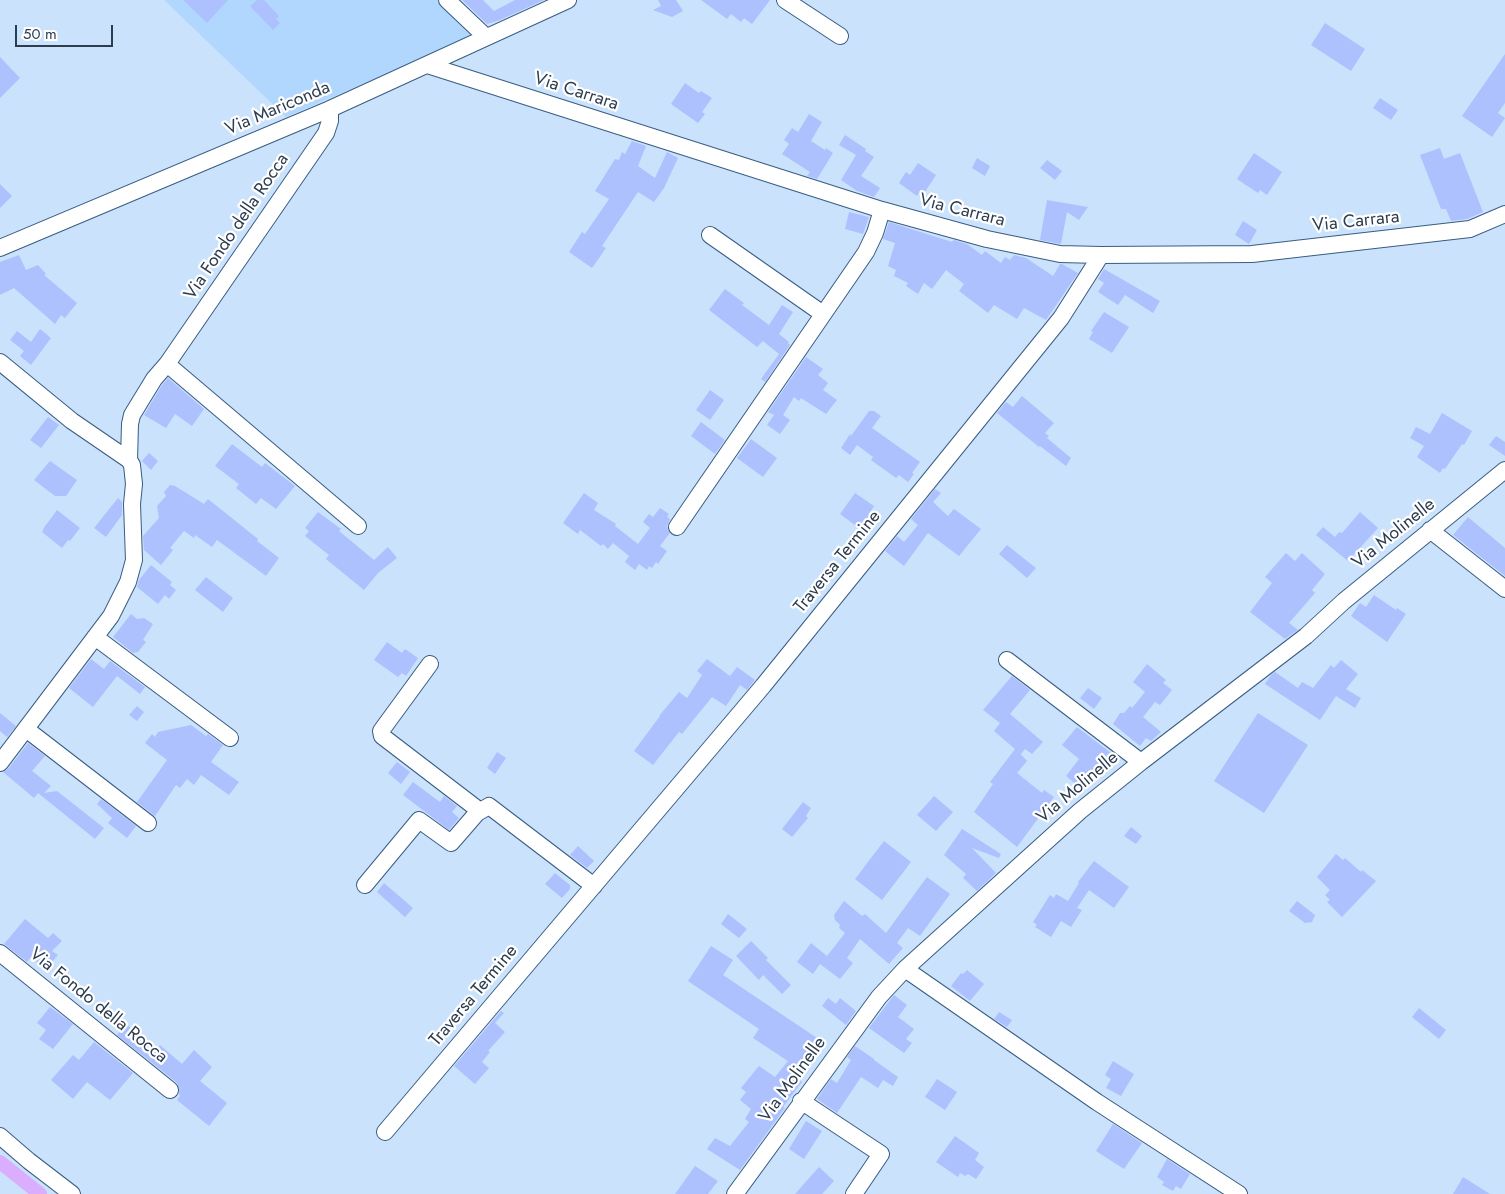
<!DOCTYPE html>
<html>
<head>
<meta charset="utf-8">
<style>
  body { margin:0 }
  #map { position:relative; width:1505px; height:1194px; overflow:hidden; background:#cae2fc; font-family:Jost,sans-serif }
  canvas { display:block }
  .scale { position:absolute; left:15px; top:25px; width:98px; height:22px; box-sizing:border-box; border:2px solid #2d3d4e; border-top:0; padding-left:6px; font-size:15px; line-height:18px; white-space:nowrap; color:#2d3d4e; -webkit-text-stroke:4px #fff; paint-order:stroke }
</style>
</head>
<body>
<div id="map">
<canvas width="1505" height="1194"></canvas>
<div class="scale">50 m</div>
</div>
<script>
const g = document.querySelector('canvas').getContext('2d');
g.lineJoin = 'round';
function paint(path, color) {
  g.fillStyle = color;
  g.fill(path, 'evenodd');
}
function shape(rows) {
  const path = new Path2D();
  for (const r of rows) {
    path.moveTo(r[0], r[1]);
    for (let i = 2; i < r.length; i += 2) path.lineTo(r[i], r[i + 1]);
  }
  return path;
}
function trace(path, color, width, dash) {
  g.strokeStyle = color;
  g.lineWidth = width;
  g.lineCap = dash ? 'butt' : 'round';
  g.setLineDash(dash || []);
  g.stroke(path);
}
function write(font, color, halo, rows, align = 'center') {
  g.font = font + ' Jost,sans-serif';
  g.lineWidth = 4.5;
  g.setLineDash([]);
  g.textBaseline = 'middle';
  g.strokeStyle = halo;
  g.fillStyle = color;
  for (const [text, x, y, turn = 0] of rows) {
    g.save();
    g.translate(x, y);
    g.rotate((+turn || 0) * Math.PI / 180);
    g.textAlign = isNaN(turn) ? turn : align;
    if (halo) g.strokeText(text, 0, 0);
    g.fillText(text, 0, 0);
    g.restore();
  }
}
const built = shape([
  [164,0,443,0,479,34,286,117]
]);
const canal = shape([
  [0,1162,40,1194]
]);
const building = shape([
  [183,0,228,0,207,23],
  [257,0,264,0,279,16,276,19,280,23,273,30,250,6],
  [462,0,483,0,494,11,515,0,544,0,500,20,487,24],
  [658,0,676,0,683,11,672,17,653,10,661,6],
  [701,0,770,0,752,24,744,18,741,22,731,14,727,19],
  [1325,23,1365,49,1351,71,1311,45],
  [1505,54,1505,103,1498,113,1505,118,1492,137,1462,116],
  [0,57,20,78,0,98],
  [685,83,699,93,701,91,712,98,702,112,705,114,698,123,671,104],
  [1380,98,1398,110,1391,120,1373,108],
  [809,114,822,122,811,141,825,150,826,148,833,153,817,179,807,176,810,172,782,154,789,144,784,140,792,128,798,132],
  [845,135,866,149,865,151,874,157,861,176,880,188,874,197,857,191,841,180,856,155,839,145],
  [632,141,646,146,638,166,655,178,667,152,678,158,664,188,654,202,638,192,602,246,606,248,592,268,569,252,582,232,585,234,609,199,595,191,615,159,619,160,622,152,625,154],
  [1440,148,1444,159,1460,153,1483,212,1467,219,1451,221,1446,209,1441,209,1420,155],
  [1254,153,1282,172,1267,195,1260,190,1258,193,1237,179],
  [977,158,990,166,985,176,972,168],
  [1047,160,1062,171,1055,180,1040,168],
  [918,163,936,175,923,195,919,193,917,196,899,183,906,172,910,175],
  [0,184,12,196,0,208],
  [1047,200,1088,207,1079,220,1067,212,1061,244,1040,240],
  [849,212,869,217,863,234,845,229],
  [1243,221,1257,230,1249,244,1235,235],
  [889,222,952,242,954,240,967,244,982,255,985,251,1001,263,1005,257,1010,260,1014,255,1026,258,1053,276,1060,264,1062,264,1078,273,1046,320,1024,308,1017,319,994,305,988,313,959,291,964,284,946,270,932,289,924,283,918,294,906,286,908,283,894,276,896,270,888,266,895,243,883,239],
  [19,255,26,270,38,265,46,274,44,275,77,303,65,318,61,315,55,324,14,288,0,295,0,262],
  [1104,269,1160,301,1153,313,1125,295,1118,305,1098,292,1104,283,1098,279],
  [725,289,744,303,742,305,769,325,782,305,793,312,779,334,789,342,788,343,790,345,765,382,761,379,779,354,763,341,757,347,709,310],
  [1104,312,1129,327,1112,353,1089,339,1093,332,1091,331],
  [40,329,51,338,31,365,20,356,24,351,10,340,17,331,31,342],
  [806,357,823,369,818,375,828,383,823,390,837,400,826,414,801,398,799,401,794,397,783,415,790,420,780,434,767,425,774,415,768,412],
  [168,378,204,409,192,426,175,414,166,428,144,415,162,385],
  [710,390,724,400,710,420,696,410],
  [1022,396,1054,423,1045,433,1049,436,1047,438,1071,458,1066,466,1040,446,1039,447,997,413,1006,402,1013,407],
  [869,411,874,411,881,416,872,428,920,462,912,473,914,474,908,482,899,475,896,478,871,460,873,457,857,445,850,455,841,448,850,434,851,436],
  [1442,413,1472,431,1464,445,1462,444,1445,469,1443,468,1440,473,1417,457,1424,446,1410,438,1416,427,1430,434],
  [48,417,59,425,41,448,30,440],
  [701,422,725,440,715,454,691,436],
  [1496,436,1505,442,1505,456,1489,445],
  [751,439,777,458,763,477,737,458],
  [232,444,262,467,265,463,295,486,276,509,261,498,256,504,236,488,239,484,215,466],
  [149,453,158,461,151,470,142,461],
  [50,461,77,480,66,496,55,496,34,480],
  [170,485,175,486,204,504,208,499,258,539,257,541,279,558,266,576,217,540,212,547,195,535,194,538,184,531,170,548,173,550,161,565,144,550,143,536,159,518,157,506,166,496,164,492],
  [935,489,941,493,933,502,948,516,954,509,981,529,959,556,928,533,904,566,885,551,897,536,904,542,918,525,911,519],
  [584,493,598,503,594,510,616,524,615,526,638,544,650,528,643,522,649,514,653,517,660,508,669,514,667,517,670,519,667,527,670,533,660,546,667,551,658,564,656,562,652,568,649,566,647,570,639,564,635,570,625,562,629,556,613,543,608,549,603,544,601,546,580,530,578,534,563,523],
  [855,493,874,506,869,514,872,517,866,526,863,523,859,528,840,514],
  [118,498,122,502,122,515,106,537,94,528],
  [57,510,80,528,70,541,68,540,62,548,42,532,44,529,43,529],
  [318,512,341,529,339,531,374,560,388,547,397,558,378,573,364,590,326,559,329,555,305,536,309,531,305,528],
  [1360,512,1378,528,1348,561,1316,535,1323,527,1335,537,1339,532,1342,533],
  [1468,517,1505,548,1505,576,1453,535],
  [1007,545,1036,568,1027,578,999,554],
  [1286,553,1295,561,1302,553,1325,574,1312,590,1315,593,1289,623,1298,630,1285,639,1250,612,1272,583,1265,577],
  [151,565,172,582,170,585,176,590,169,599,165,595,158,604,137,587,139,580],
  [206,577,233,598,223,612,195,590],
  [1374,595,1396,610,1397,608,1406,614,1387,642,1351,616,1360,603,1366,607],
  [131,614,137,619,144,618,153,624,143,640,146,642,138,652,133,653,113,637],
  [387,642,402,653,405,649,418,658,406,676,402,673,398,677,374,660],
  [91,659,104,669,110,661,145,687,140,694,117,676,93,707,69,688],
  [707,659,730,676,737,667,755,680,747,690,740,685,726,706,712,697,682,734,679,732,653,765,634,751,660,716,659,716,679,692,687,698,702,675,697,671],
  [1341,660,1358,674,1346,689,1361,698,1355,708,1336,696,1320,720,1265,684,1271,675,1275,672,1298,688,1302,682,1313,688,1331,665,1334,668],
  [1147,664,1166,680,1163,683,1172,690,1160,705,1155,702,1143,717,1161,732,1151,741,1146,738,1140,746,1113,724,1120,713,1124,713,1130,706,1132,708,1145,692,1133,682],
  [1012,676,1030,690,1010,714,1043,742,1032,754,1025,749,1021,754,1018,751,1027,761,1017,773,1042,793,1044,790,1054,797,1017,847,974,812,993,784,990,782,1015,749,994,731,1000,723,983,710],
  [1088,688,1102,698,1094,709,1080,698],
  [137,706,144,712,137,721,129,715],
  [0,713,16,726,7,737,0,731],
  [1258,713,1308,745,1264,813,1214,781],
  [191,725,206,736,208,734,223,745,211,762,239,782,229,795,201,775,194,785,187,779,180,788,176,785,155,816,137,802,167,760,145,743,152,734,155,737,158,732],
  [1077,727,1111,753,1083,790,1066,776,1079,759,1062,745],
  [28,743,45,756,32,771,51,786,44,793,57,791,104,828,95,839,38,793,34,798,3,772,8,769],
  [497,752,506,758,495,774,487,768],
  [397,762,410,772,401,784,388,773],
  [413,782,440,802,444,796,457,806,452,812,459,818,449,830,403,795],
  [934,796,953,812,936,831,917,815],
  [101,799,136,826,127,838,108,823,112,818,97,804],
  [803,802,811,808,806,816,808,818,792,837,782,829],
  [1131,827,1142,836,1136,844,1124,836],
  [962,829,1001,854,999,858,972,848,996,873,977,891,963,878,966,874,944,855],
  [884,841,911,862,882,900,855,879],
  [578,846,594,861,587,868,570,855],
  [1336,854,1343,860,1345,858,1361,872,1362,870,1376,881,1342,917,1327,902,1330,900,1325,895,1330,890,1317,877],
  [1094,861,1129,887,1114,908,1089,890,1077,908,1082,910,1071,927,1061,921,1051,937,1035,927,1037,925,1033,922,1050,895,1054,898,1056,894,1068,901,1079,883,1078,882],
  [555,873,570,885,570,889,562,898,545,884],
  [927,877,950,894,920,936,908,928,897,943,903,948,889,964,860,939,847,958,853,963,840,979,820,964,813,974,797,962,811,943,827,956,845,933,839,928,840,925,835,920,834,915,844,901,862,916,865,914,886,933],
  [384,883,413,908,405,917,377,892],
  [1297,901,1315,915,1312,922,1305,923,1289,911],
  [728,914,747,929,739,938,721,924],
  [25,919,48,938,53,933,62,941,52,951,58,955,45,970,31,957,27,962,4,944],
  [751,941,768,958,766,960,791,985,782,994,763,975,759,980,736,956],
  [711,946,733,960,723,975,820,1040,810,1055,809,1054,804,1060,803,1059,792,1075,802,1082,783,1107,785,1108,740,1170,707,1149,715,1138,730,1146,749,1122,745,1119,751,1109,740,1100,746,1092,741,1088,759,1066,775,1077,788,1061,753,1038,759,1029,688,981],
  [967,970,984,984,970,1001,951,986,961,973,963,974],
  [894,995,907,1005,898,1017,914,1029,906,1039,912,1043,904,1053,869,1028],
  [828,998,836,1004,840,998,856,1011,846,1025,822,1006],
  [50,1007,73,1024,53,1049,39,1039,46,1030,37,1023],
  [1419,1008,1446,1030,1439,1039,1412,1017],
  [501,1011,504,1013,495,1023,505,1032,488,1051,490,1052,482,1062,489,1068,475,1084,454,1066],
  [999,1012,1012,1020,1007,1027,994,1019],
  [126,1024,136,1032,132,1036,153,1053,160,1045,182,1064,194,1050,212,1067,200,1081,227,1103,209,1126,177,1100,180,1096,179,1094,179,1087,176,1082,117,1035],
  [94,1042,133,1073,110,1100,87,1082,73,1099,51,1080,73,1055,79,1060],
  [855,1046,874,1059,874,1060,898,1077,893,1086,883,1080,878,1088,861,1077,837,1113,817,1099,831,1079,837,1083,851,1060,847,1057],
  [1113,1061,1134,1074,1121,1096,1106,1088,1111,1079,1105,1075],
  [937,1079,957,1092,945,1110,925,1097],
  [806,1121,822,1131,804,1159,789,1149],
  [1113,1124,1142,1143,1124,1169,1096,1151],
  [955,1136,979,1153,975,1160,984,1167,976,1179,968,1174,965,1176,960,1173,958,1177,936,1162],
  [1167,1159,1190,1174,1181,1189,1176,1186,1173,1191,1162,1185,1164,1182,1157,1177],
  [695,1166,718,1181,708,1194,675,1194],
  [819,1167,834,1181,822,1194,795,1194],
  [1463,1177,1490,1194,1453,1194]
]);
const minor = shape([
  [447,0,486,37],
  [785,0,840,36],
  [427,65,882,210,987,239,1060,254,1101,255,1252,254,1470,229,1505,214],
  [330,109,330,121,326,133,167,364,358,526],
  [710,235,823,314],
  [0,248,330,109,568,0],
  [0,362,72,421,129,460,132,465,134,484,132,504,134,560,128,582,111,616,0,763],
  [129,460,130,424,132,415,154,379,167,364],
  [677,527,866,252,875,233,882,210],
  [1430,530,1505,589],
  [95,637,230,738],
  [1007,660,1141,762],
  [430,664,381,731,382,736,480,811],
  [26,729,148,823],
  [365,885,419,820,451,843,477,813,489,806,594,886],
  [0,953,170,1090],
  [905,969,1097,1102,1239,1194],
  [801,1101,881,1154,854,1194],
  [385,1132,763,686,1061,318,1101,255],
  [0,1136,29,1161,72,1194],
  [735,1194,879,997,905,969,1080,811,1141,762,1306,636,1344,601,1505,470]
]);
const streetNames = [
  ["Via Carrara",576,92,18],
  ["Via Mariconda",278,109,-23],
  ["Via Carrara",962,211,14],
  ["Via Carrara",1356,222,-6],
  ["Via Fondo della Rocca",237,227,-56],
  ["Via Molinelle",1394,534,-39],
  ["Traversa Termine",838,562,-51],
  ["Via Molinelle",1078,788,-40],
  ["Traversa Termine",474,996,-50],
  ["Via Fondo della Rocca",98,1006,39],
  ["Via Molinelle",793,1080,-54]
];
paint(built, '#b2d7fe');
trace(canal, '#dbadfd', 14);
paint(building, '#adc1fe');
trace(minor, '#385d82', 18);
trace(minor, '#fff', 16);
write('18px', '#2d3d4e', '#fff', streetNames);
</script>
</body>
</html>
